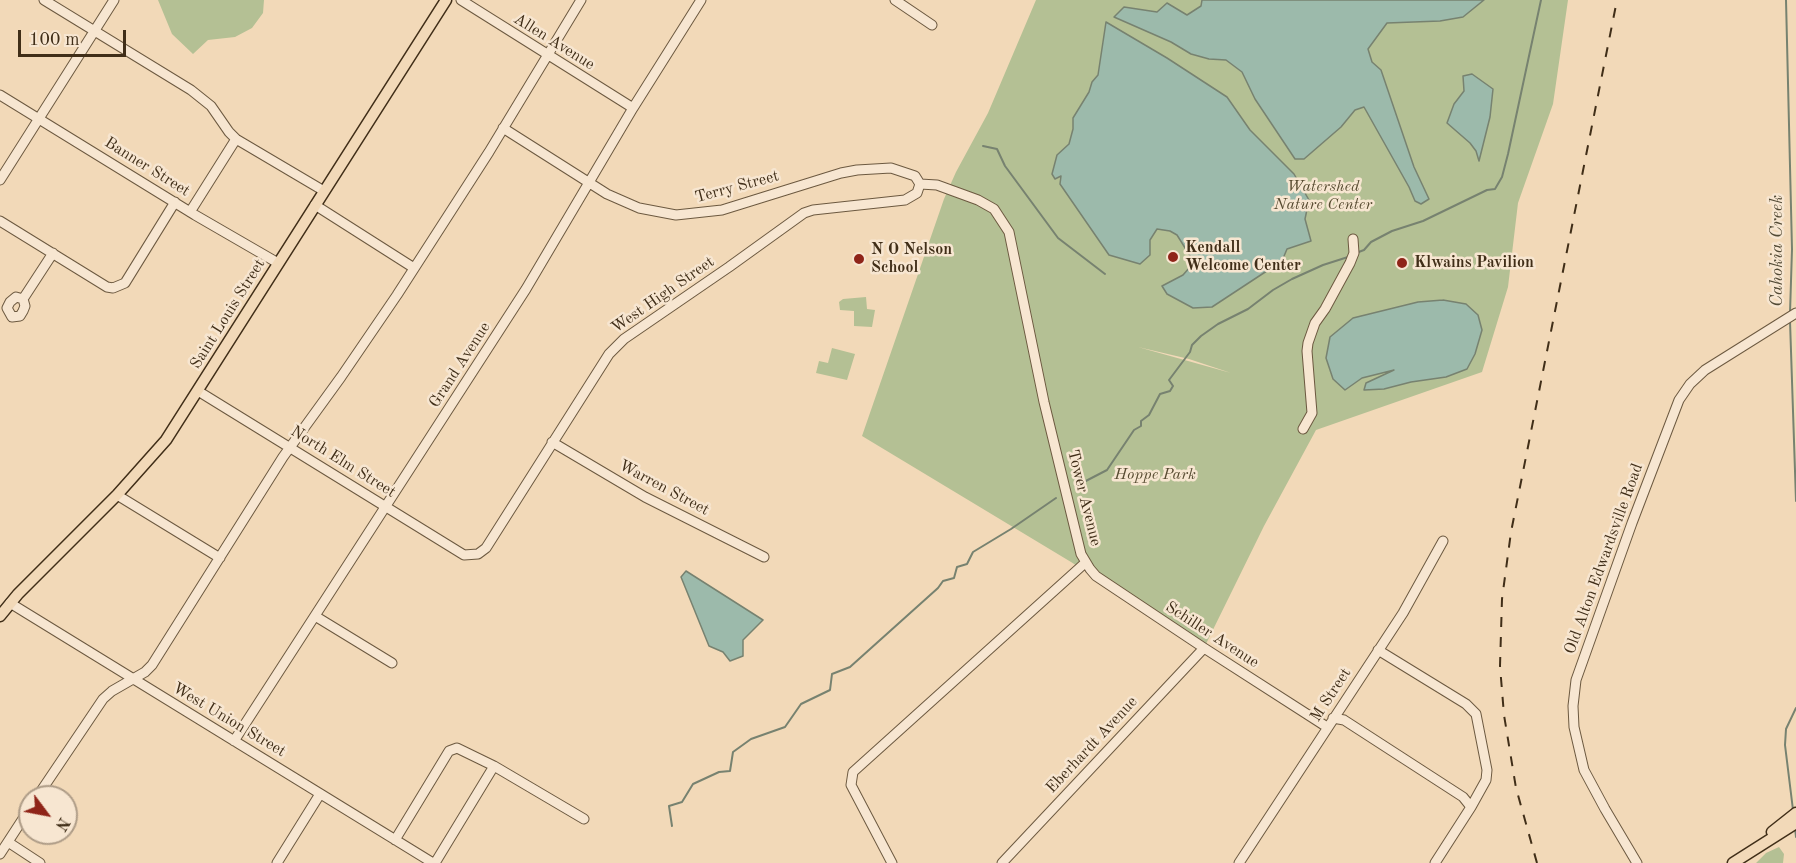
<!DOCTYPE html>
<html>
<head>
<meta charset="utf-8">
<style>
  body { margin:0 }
  #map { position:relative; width:1796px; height:863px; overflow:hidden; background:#f2d9b8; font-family:"Old Standard TT",serif }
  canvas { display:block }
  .north { position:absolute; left:18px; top:785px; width:60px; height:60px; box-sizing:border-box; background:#f7e6d1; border:2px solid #ae9c87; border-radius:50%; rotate:122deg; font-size:16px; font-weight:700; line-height:24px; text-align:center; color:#402e18 }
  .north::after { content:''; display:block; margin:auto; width:21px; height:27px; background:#8f2418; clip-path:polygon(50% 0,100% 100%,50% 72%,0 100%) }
  .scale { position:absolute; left:18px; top:30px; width:108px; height:27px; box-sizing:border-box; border:3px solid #402e18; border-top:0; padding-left:8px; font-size:18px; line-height:21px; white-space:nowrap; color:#402e18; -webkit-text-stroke:4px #f7e6d1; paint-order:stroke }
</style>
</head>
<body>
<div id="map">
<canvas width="1796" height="863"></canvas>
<div class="north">N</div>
<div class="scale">100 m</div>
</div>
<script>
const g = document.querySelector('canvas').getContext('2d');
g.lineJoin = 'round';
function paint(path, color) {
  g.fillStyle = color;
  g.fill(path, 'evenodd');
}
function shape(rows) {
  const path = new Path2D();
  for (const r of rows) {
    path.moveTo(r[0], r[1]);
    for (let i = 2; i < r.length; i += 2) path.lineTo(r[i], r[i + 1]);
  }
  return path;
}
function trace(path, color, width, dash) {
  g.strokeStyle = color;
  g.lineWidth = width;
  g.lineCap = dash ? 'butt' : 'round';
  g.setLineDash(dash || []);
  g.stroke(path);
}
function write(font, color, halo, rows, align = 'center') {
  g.font = font + ' "Old Standard TT",serif';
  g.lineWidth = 5;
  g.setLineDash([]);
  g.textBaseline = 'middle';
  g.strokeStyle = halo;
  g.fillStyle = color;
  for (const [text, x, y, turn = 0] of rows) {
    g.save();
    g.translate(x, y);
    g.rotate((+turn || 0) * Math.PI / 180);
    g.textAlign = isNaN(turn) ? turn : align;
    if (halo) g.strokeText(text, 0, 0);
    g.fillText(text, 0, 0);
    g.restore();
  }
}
const green = shape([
  [158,0,264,0,263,13,252,28,235,37,208,40,193,54,172,34],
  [1036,0,1568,0,1553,104,1518,203,1508,287,1482,372,1316,430,1264,526,1204,648,1071,562,862,436,944,199,956,172,988,113],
  [1138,347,1189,359,1231,373],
  [866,297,867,309,875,310,872,327,854,326,854,311,840,310,839,302,843,299],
  [832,348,855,354,847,380,816,373,819,361,828,363],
  [1779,847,1784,854,1783,863,1756,863,1766,853]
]);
const water = shape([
  [1202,0,1484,0,1463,17,1440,21,1387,23,1368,49,1372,62,1381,70,1414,167,1429,199,1421,204,1415,201,1409,187,1364,107,1355,110,1341,127,1304,159,1295,159,1255,99,1242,72,1226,60,1209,59,1191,54,1171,42,1114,17,1124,7,1157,12,1167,3,1187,15,1201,6,1202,0],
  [1106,22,1167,58,1227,97,1250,130,1294,174,1309,200,1305,219,1311,241,1287,249,1282,261,1212,307,1193,308,1167,294,1162,286,1183,275,1190,267,1192,259,1177,235,1170,231,1157,229,1150,240,1150,255,1140,264,1109,255,1060,184,1061,176,1055,179,1052,174,1057,155,1069,144,1073,129,1073,118,1089,92,1092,82,1098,75,1106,22],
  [1472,74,1493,89,1490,117,1479,161,1476,151,1470,143,1447,123,1454,104,1464,91,1463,76,1472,74],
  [1443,300,1466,304,1478,315,1482,330,1475,354,1467,369,1446,377,1411,382,1384,389,1364,390,1366,383,1394,370,1362,378,1345,390,1333,379,1326,358,1330,337,1353,318,1418,302,1443,300],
  [686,571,763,620,743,640,743,656,730,661,723,652,709,646,681,577,686,571]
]);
const stream = shape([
  [1786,0,1792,249,1790,313],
  [983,146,997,149,1005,166,1058,238,1105,274],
  [1356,253,1364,250,1371,242,1392,231,1423,221,1487,190,1495,189,1502,177,1508,154,1541,0],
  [1790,321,1796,501],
  [1080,484,1107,470,1134,430,1141,426,1141,421,1149,415,1160,394,1170,391,1173,386,1169,380,1190,352,1192,345,1201,336,1218,324,1248,309,1273,290,1292,279,1323,265,1348,257],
  [1793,810,1785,745,1786,729,1796,708],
  [672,826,669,806,682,802,693,784,719,772,730,771,733,752,751,739,785,727,801,704,830,690,832,674,850,667,938,588,943,581,954,578,957,567,967,564,973,552,1011,529,1056,498],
  [1795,828,1796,837]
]);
const minor = shape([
  [44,0,191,90,211,106,229,132,236,139,324,191],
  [461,0,633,108],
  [895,0,932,25],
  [0,95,195,215,278,263],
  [503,128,607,194,639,208,676,215,722,210,841,173,857,170,891,168,915,176,920,184],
  [0,180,114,0],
  [920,184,937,185,978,200,994,209,1009,232,1044,402,1081,554,1090,569,1096,576,1204,648,1327,727],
  [315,205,414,268],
  [190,212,236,139],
  [0,221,107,287,113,288,125,283,175,202],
  [23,299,25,306,23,311,20,316,12,317,7,308,10,302,16,297,23,299,53,253],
  [198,391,464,555,478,554,486,548,609,354,624,339,729,267,804,213,813,210,905,200,917,193,920,184],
  [1303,429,1312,413,1307,351,1308,343,1315,323,1325,309,1350,263,1354,253,1353,239],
  [552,442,645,497,764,557],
  [117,495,220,558],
  [10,603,433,863],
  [315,616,392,663],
  [1378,650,1466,704,1476,714,1487,770,1486,780,1471,807,1435,863],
  [1333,718,1344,720,1463,797,1471,807],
  [234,741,526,289,633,108,701,0],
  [37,797,103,699,112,691,145,672,152,665,283,457,341,377,397,295,489,152,581,0],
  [395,840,449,751,457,748,494,766,584,819],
  [8,842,40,863],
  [0,854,30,808],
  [277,863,320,794],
  [435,863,494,766],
  [892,863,851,785,853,772,1085,563],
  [1002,863,1204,648],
  [1239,863,1403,613,1443,541],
  [1637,863,1605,809,1584,770,1574,727,1573,706,1576,680,1632,523,1679,400,1690,384,1705,370,1796,313]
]);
const major = shape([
  [0,616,18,594,117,495,166,440,446,0],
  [1772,832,1796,813],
  [1733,863,1796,823]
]);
const rail = shape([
  [1537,863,1516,788,1504,715,1500,666,1502,599,1511,532,1617,0]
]);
const markers = [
  [1173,257,6,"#8f2418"],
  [859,259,6,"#8f2418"],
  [1402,263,6,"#8f2418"]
];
const streetNames = [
  ["Allen Avenue",554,42,32],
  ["Banner Street",147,167,32],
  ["Terry Street",737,187,-15],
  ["West High Street",663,295,-35],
  ["Saint Louis Street",228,314,-58],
  ["Grand Avenue",460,365,-57],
  ["North Elm Street",343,462,32],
  ["Warren Street",664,488,28],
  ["Tower Avenue",1084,498,76],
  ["Old Alton Edwardsville Road",1604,559,-70],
  ["Schiller Avenue",1212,635,33],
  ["M Street",1331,695,-57],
  ["West Union Street",229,720,31],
  ["Eberhardt Avenue",1092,745,-47]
];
const parkNames = [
  ["Watershed",1323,187],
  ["Nature Center",1323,205],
  ["Hoppe Park",1155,475]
];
const poiNames = [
  ["Kendall",1185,248],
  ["Welcome Center",1185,266],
  ["N O Nelson",871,250],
  ["School",871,268],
  ["Klwains Pavilion",1414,263]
];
const waterNames = [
  ["Cahokia Creek",1777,251,-90]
];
paint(green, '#b4c094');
paint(water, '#9cbaab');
trace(water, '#778270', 1.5);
trace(stream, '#778270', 2);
trace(minor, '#6c5940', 11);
trace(major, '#402e18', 13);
trace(minor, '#f7e6d1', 9);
trace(major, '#f2d9b8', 10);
trace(rail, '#402e18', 2, [10, 10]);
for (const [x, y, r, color] of markers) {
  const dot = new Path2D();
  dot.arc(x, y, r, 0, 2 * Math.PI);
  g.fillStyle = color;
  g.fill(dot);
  trace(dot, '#f7e6d1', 2);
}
write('16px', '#402e18', '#f7e6d1', streetNames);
write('italic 16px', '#574b31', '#f7e6d1', parkNames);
write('bold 16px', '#402e18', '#f7e6d1', poiNames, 'left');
write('italic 18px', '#524a35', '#f7e6d1', waterNames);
</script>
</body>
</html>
